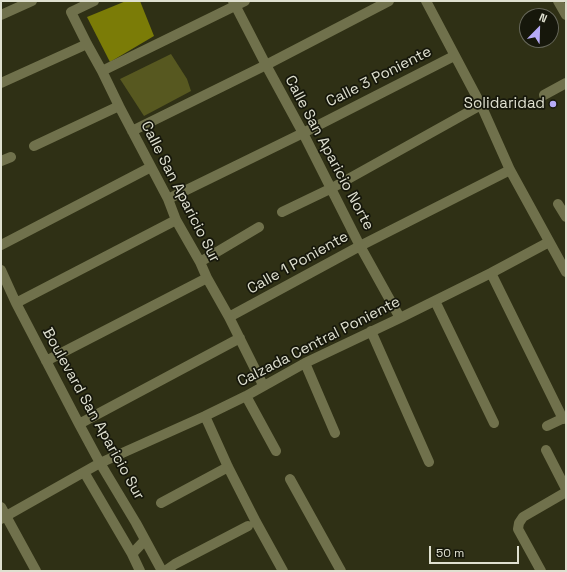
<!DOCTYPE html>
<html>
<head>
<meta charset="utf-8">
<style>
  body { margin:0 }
  #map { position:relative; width:567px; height:572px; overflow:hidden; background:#2f3015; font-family:"Space Grotesk",sans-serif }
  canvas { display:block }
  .frame { position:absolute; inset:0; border:2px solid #dfe0d0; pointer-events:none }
  .north { position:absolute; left:519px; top:8px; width:40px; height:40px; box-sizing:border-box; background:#16170b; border:1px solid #66675a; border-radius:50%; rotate:23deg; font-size:11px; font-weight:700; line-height:16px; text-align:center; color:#dfe0d0 }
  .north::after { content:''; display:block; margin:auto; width:14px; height:18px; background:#b7abf8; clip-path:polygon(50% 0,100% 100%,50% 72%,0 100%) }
  .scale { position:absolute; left:429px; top:546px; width:90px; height:18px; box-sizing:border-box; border:2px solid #dfe0d0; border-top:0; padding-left:5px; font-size:12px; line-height:14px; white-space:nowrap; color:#dfe0d0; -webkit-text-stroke:3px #16170b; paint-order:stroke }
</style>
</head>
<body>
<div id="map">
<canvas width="567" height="572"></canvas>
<div class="frame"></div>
<div class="north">N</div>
<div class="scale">50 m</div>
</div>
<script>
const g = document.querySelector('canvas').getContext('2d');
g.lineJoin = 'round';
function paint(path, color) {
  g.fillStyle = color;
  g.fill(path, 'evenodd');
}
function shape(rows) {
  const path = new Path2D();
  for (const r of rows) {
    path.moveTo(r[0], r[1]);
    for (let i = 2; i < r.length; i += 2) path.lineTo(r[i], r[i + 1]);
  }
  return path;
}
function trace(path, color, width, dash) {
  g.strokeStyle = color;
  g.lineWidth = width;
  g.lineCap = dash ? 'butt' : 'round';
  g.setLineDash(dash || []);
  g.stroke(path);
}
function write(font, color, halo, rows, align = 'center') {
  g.font = font + ' "Space Grotesk",sans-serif';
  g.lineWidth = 3.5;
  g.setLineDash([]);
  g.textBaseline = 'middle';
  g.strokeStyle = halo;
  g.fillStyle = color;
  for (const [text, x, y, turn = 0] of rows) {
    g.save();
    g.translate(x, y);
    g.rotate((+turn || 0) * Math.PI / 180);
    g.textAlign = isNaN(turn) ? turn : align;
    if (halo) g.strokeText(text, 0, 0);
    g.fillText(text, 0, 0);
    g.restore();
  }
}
const green = shape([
  [171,54,187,79,191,91,144,116,120,79]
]);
const water = shape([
  [126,1,140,1,154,36,110,62,87,17]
]);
const minor = shape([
  [94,1,71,12,87,44,102,71,119,106,168,199,176,220,200,262,207,278,229,317,263,385],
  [233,1,266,65,303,133,360,246,400,318],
  [426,1,481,105,510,170,566,272],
  [558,1,566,15],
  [1,15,32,1],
  [102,71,245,1],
  [1,83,87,44],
  [544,95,566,83],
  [132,131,266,65,389,1],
  [34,146,119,106],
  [1,161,11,157],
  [168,199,303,133,454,56],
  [558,204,566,217],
  [282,212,332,188,481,105],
  [1,245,151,167],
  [200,262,259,227],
  [1,270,16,303,79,424,100,463,136,523,162,571],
  [491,273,563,419],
  [435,301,494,423],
  [16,303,176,220],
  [229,317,360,246,510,170],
  [371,331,429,462],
  [46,361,207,278],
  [305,363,335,433],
  [246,396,276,451],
  [205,416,228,467,256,522,283,571],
  [79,424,240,338],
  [547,426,566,417],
  [546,450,566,489],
  [84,472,132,554,140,571],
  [290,479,341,571],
  [161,503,228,467],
  [1,507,36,571],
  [1,519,100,463,205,416,246,396,305,363,400,318,491,273,549,242],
  [132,554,145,540],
  [165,571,175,564,248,526],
  [541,571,518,529,519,523,523,517,566,492]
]);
const markers = [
  [553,104,4,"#b7abf8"]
];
const streetNames = [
  ["Calle 3 Poniente",379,77,-27],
  ["Calle San Aparicio Norte",329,153,62],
  ["Calle San Aparicio Sur",180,192,63],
  ["Calle 1 Poniente",298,263,-29],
  ["Calzada Central Poniente",319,342,-27],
  ["Boulevard San Aparicio Sur",93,414,61]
];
const poiNames = [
  ["Solidaridad",545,104]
];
paint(green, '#575820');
paint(water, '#7b7c07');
trace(minor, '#70714c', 10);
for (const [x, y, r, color] of markers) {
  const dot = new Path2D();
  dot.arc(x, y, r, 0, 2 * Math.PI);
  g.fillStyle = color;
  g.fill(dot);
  trace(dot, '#16170b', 1.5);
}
write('15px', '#dfe0d0', '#16170b', streetNames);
write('15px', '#dfe0d0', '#16170b', poiNames, 'right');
</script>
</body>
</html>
